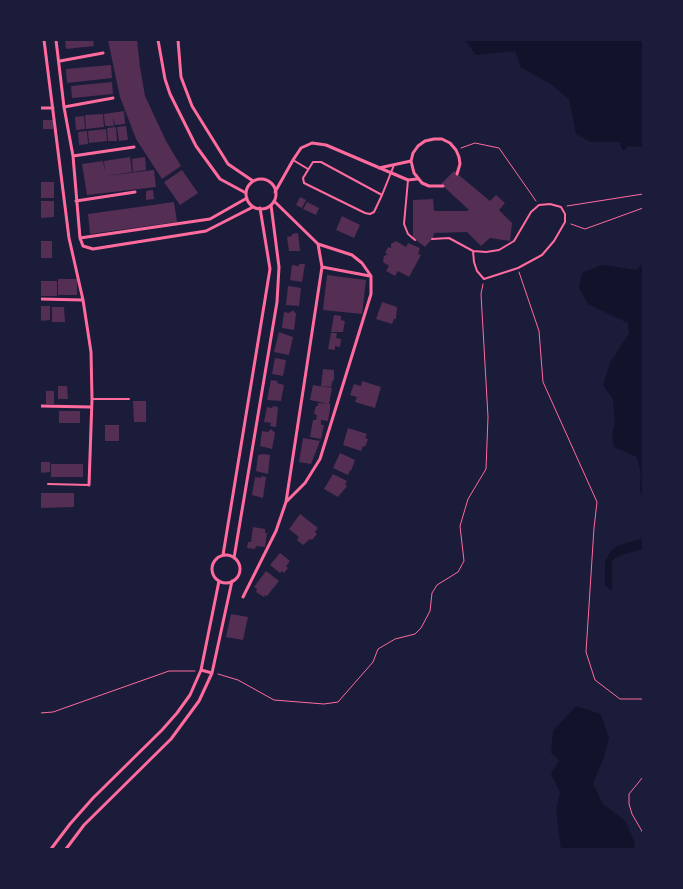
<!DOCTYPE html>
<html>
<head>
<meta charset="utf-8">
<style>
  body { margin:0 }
  #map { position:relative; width:683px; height:889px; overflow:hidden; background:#1b1b3a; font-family:"Libre Baskerville",serif }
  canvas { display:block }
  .frame { position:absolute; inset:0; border:41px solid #1b1b3a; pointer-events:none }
</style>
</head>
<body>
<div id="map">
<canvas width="683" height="889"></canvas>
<div class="frame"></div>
</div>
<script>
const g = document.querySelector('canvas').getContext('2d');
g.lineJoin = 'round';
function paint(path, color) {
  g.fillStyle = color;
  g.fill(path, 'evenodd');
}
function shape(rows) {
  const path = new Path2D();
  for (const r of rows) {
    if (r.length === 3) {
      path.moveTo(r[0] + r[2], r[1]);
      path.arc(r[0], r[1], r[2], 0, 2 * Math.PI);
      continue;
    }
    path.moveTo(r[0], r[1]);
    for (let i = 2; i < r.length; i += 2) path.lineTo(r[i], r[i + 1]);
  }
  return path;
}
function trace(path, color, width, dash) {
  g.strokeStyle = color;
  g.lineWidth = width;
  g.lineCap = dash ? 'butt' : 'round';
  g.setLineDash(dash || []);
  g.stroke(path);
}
const water = shape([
  [465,40,643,40,643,147,629,146,623,151,619,142,591,142,576,134,569,99,552,85,521,67,515,51,476,55],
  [643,263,643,499,640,490,641,473,637,457,614,447,612,435,615,423,613,399,603,385,610,363,629,333,628,323,588,304,579,288,582,273,602,265,637,270],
  [643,532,643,549,621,555,612,560,612,591,605,585,605,561,611,551,617,546,641,539],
  [576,706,601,714,609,738,604,757,593,784,603,804,625,821,635,843,633,849,561,848,556,810,560,792,551,774,559,760,551,753,553,731]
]);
const building = shape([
  [65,40,93,40,94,46,66,49],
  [108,40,137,40,140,67,145,96,166,141,181,166,162,179,136,139,120,97],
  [111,65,112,78,67,83,66,69],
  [112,82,113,94,72,98,71,86],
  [124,111,125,124,115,125,113,116,114,126,105,126,104,114],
  [103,114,104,127,86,129,85,115],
  [84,116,85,129,76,130,75,117],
  [43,120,53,120,53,129,43,129],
  [126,126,128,140,119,141,117,127],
  [116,127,117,141,108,141,107,128],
  [106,129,107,141,89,143,88,131],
  [87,131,88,144,79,145,78,132],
  [130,157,132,172,105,176,154,170,156,187,87,195,82,164,103,161,105,172,104,161],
  [145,157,146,170,133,172,132,159],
  [182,170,198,193,180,205,164,182],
  [454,171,490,201,496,195,505,203,499,210,512,223,510,241,490,238,481,246,467,232,434,233,433,238,425,247,413,238,413,200,433,199,434,211,467,211,469,210,441,184],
  [40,182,54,182,54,198,40,198],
  [153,190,154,199,146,200,146,191],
  [300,197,306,200,302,208,296,205],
  [40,201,54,201,54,217,40,218],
  [174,202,177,222,90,234,88,214],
  [307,202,319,208,316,215,303,209],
  [342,216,360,225,354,238,336,230],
  [298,233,300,251,289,251,287,237,292,236,292,234],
  [40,241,52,241,52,258,40,258],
  [396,241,406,247,408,243,420,248,418,254,421,255,409,277,398,271,395,276,386,271,389,266,383,262,384,256,388,254,385,253,388,247,391,248,391,244],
  [299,264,305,264,302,282,290,280,292,265,299,266],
  [327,275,366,280,362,314,323,310],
  [58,279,77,279,77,295,58,295],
  [40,281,57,281,57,296,40,296],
  [288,286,301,288,299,306,286,305],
  [382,302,397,307,396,319,394,319,392,324,376,319],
  [40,306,50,306,50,320,40,321],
  [52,307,64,307,65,322,52,322],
  [293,310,296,314,294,330,282,328,284,312,289,313],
  [334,315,341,316,341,320,345,321,343,332,331,332],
  [279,332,293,337,289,355,274,352],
  [331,333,337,333,336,338,341,339,340,347,335,346,335,350,328,349],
  [275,358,286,360,283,376,272,374],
  [323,369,334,370,334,380,333,380,331,387,321,386],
  [271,380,278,381,277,383,284,385,281,401,267,400],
  [362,381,381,387,375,408,355,402,357,397,350,395,354,384,361,386],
  [313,385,332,388,329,404,310,400],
  [58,386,67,386,68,399,58,399],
  [46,391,54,391,54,404,46,404],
  [133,401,146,401,146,422,134,422],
  [318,403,330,404,330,409,328,421,321,420,321,425,324,425,321,439,310,437,313,420,316,420,317,415,314,414,316,406,318,406],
  [273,406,278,407,276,427,270,426,271,423,264,422,267,407,272,408],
  [59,411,80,411,80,423,59,423],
  [105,425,119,425,119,441,105,441],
  [348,428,367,434,365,438,368,439,365,447,363,446,361,451,343,445],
  [271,429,275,433,272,449,260,446,262,431,268,432],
  [303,438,320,441,311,464,299,462],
  [340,453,355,460,351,471,350,470,348,475,333,468],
  [264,454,270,455,268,474,256,471,258,455],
  [40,462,50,462,50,472,40,473],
  [51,464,83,464,83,477,51,477],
  [333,474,347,481,345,485,347,486,338,497,324,489],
  [261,476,266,477,263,498,252,495,255,477,261,478],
  [40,493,74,493,74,507,40,508],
  [300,514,318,528,315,532,317,534,312,540,310,539,303,545,297,540,299,537,289,529],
  [253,527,265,529,265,533,267,533,265,547,256,546,255,549,247,548,248,542,251,542],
  [280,553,290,561,286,566,288,568,284,573,282,571,280,573,270,565],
  [266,571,279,581,267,596,265,595,264,597,256,592,257,589,254,587],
  [231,614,248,617,243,640,226,637]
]);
const path = shape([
  [461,148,475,143,499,148,536,201],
  [567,206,643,194],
  [571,224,585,229,643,208],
  [519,272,539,331,543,382,597,502,594,528,586,652,595,680,620,699,643,699],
  [218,674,238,680,274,700,324,704,338,702,373,662,378,649,395,639,415,634,421,628,430,611,432,593,437,585,458,572,464,561,460,526,468,499,486,469,488,417,481,294,483,284],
  [40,713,53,712,169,671,195,671],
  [643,777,629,794,629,804,632,814,643,833]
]);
const service = shape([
  [293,160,308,169],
  [408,180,404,224,408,234,415,240],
  [382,195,321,162,313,162,303,178,304,183,365,213,370,214,374,212,382,195,394,165],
  [432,239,449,238,473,251,486,252,499,250,514,241,531,212,539,205,550,204,561,207,565,214,565,222,554,241,542,255,518,268,484,279,477,271,474,262,473,251],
  [92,399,129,399],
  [48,484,89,485]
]);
const minor = shape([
  [44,40,69,238,83,300,91,352,92,399,89,485],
  [56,40,64,107,73,156,80,238,83,246,93,249,206,231,253,207],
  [158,40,165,79,170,94,196,146,220,179,246,193],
  [178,40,181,77,192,106,228,164,253,181],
  [60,61,103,53],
  [64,107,113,98],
  [40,108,53,108],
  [73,156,134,147],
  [379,168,411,161],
  [261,194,15],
  [443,186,429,186,422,183,414,173,411,161,413,153,418,146,425,141,434,139,442,139,450,143,456,150,459,157,460,164,457,174],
  [275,192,293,160,301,148,312,143,326,145,408,180,417,179],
  [76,201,135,192],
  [80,238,210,219,247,198],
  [322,267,370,276],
  [40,299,83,300],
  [40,406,91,407],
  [287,501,305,483,320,459,371,294,371,276,362,263,352,255,318,244],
  [223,555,270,269,260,208],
  [226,569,14],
  [234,558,277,302,279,267,271,205],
  [243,597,276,531,286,502,322,267,318,244,274,201],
  [201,670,212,673],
  [51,849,70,824,93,798,162,730,177,713,190,695,201,670,219,581],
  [66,849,84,825,171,739,199,701,212,673,232,581]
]);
paint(water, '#12122b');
paint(building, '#542f53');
trace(path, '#ff6b9d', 1);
trace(service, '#ff6b9d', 2);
trace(minor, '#ff6b9d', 3);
</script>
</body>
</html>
